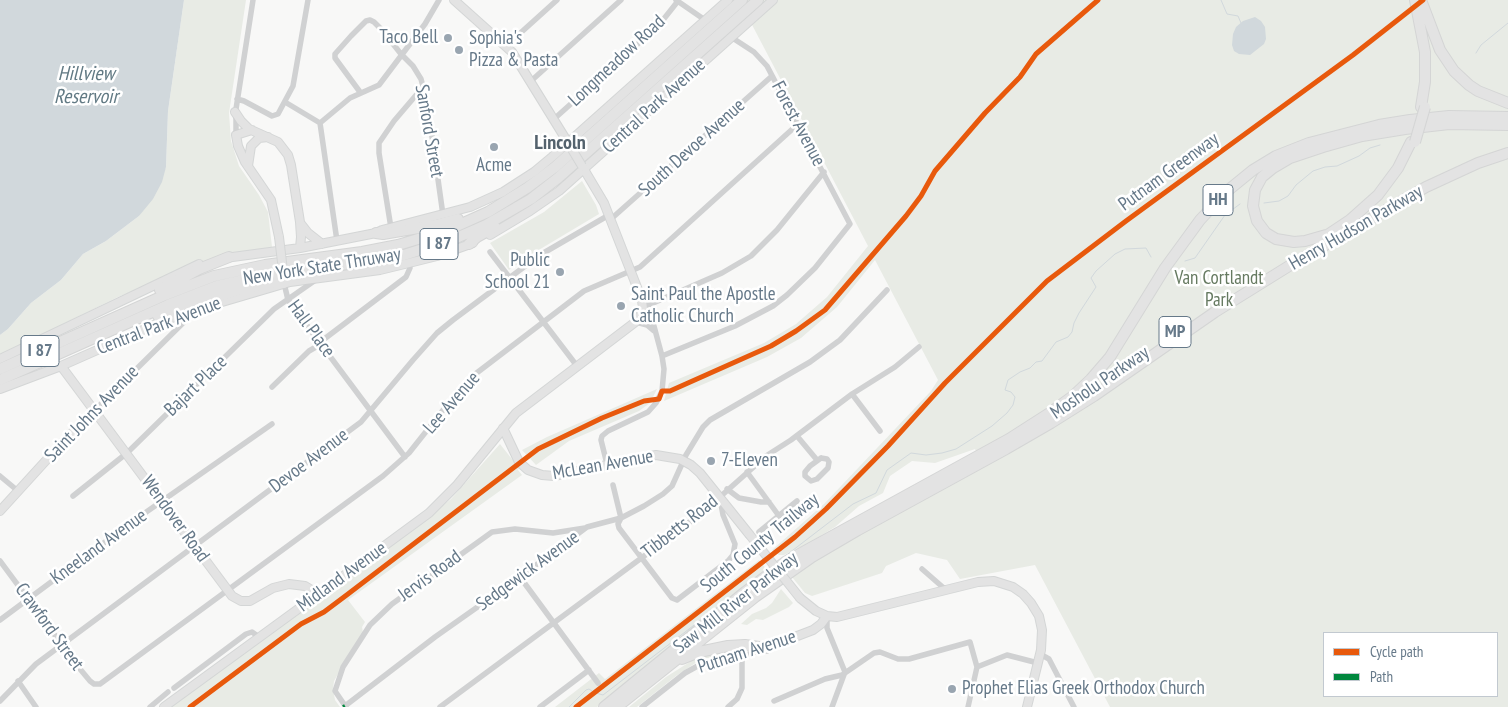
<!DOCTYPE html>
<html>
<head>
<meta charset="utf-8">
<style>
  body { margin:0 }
  #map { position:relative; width:1508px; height:707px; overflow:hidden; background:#f8f8f7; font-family:"PT Sans Narrow",sans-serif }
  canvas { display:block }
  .legend { position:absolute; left:1323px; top:632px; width:175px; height:65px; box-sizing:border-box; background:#fff; border:1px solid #c2c9d0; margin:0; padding:6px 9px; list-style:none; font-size:15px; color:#667989 }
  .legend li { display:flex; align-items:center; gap:10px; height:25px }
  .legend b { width:25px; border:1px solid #c2c9d0 }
</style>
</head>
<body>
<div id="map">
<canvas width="1508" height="707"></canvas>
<ul class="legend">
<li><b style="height:6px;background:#e8590c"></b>Cycle path</li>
<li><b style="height:6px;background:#00873e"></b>Path</li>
</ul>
</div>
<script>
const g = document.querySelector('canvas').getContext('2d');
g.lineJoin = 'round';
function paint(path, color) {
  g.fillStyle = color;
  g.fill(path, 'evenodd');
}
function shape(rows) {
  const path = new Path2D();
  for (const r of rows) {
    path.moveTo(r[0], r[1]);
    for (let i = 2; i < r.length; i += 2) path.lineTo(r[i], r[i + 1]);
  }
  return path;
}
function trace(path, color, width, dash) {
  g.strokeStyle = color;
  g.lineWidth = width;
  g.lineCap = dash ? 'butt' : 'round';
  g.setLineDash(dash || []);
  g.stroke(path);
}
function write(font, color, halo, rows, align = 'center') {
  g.font = font + ' "PT Sans Narrow",sans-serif';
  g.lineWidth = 5;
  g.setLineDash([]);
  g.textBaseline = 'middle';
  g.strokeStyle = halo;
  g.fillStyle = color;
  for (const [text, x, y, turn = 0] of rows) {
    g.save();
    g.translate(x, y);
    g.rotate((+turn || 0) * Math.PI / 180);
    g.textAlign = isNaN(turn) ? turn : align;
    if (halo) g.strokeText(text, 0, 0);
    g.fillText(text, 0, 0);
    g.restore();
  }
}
const green = shape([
  [184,0,246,0,229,113,231,141,239,166,259,195,268,212,272,247,205,261,118,297,0,355,0,335,8,329,31,303,61,280,83,254,106,241,139,216,166,167,168,111],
  [739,0,1508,0,1508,707,1110,707,1035,565,960,579,947,560,916,553,886,566,882,573,812,596,805,593,792,577,839,545,984,466,975,449,935,463,912,461,890,476,883,493,859,506,835,527,809,543,784,555,779,555,772,550,824,504,931,391,938,380,875,260,837,307,801,338,767,357,664,401,669,383,764,343,796,324,827,297,868,246],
  [1324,633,1497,633,1497,696,1324,696],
  [582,181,596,205,599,214,532,254,509,270,490,243,544,212],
  [657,389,650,403,639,411,569,441,536,465,522,450,547,437],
  [500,444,519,468,518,470,522,475,348,600,365,622,362,627,363,632,334,681,333,689,335,700,340,707,170,707,388,549,451,499],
  [759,560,767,570,597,707,555,707,599,673,605,679],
  [781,589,793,603,789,607,763,620,756,619,747,625,741,624,752,614,766,608,772,603],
  [711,654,730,654,700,660,676,676,637,707,629,707,666,677,696,658]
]);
const water = shape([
  [0,0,184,0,168,111,166,167,162,182,153,199,139,216,106,241,83,254,61,280,31,303,8,329,0,335],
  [1255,17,1261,21,1265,27,1266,39,1264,44,1250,55,1239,54,1234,51,1232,45,1233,34,1236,27,1243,21]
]);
const stream = shape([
  [1221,0,1227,14,1238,16,1241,23],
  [1476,53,1481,45,1508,23],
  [1264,203,1279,201,1288,196,1296,185,1313,171,1325,167,1337,166,1359,156,1370,148,1380,145],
  [1185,261,1195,258,1225,215,1240,204],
  [784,557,853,504,876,493,887,470,911,453,926,455,942,453,956,449,992,426,1007,413,1013,405,1015,397,1011,392,1005,390,1008,380,1020,372,1030,368,1036,362,1042,361,1056,342,1068,337,1072,332,1074,323,1079,313,1096,287,1091,278,1096,271,1115,254,1125,249,1146,248,1151,257],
  [596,693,603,695,719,606],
  [569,707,586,690,589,689,592,691]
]);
const street = shape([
  [676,0,705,20],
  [506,46,557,0],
  [531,81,621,0],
  [360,92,335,58,335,54,351,36,366,21,370,20,374,22,382,30,401,54,413,66,421,79,427,101,443,215],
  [237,99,244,101,272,116,278,114,293,86,308,0],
  [285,102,320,123],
  [554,119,659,25,678,1],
  [320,123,350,98,379,85,425,24,439,0],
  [320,123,337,241],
  [236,135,236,109,253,0],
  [611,219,772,76],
  [391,228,379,153,379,143,394,121,423,87],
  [490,252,577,366],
  [284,283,288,300,405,457],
  [636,322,647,325,654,331],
  [319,343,406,277,410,268,409,263],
  [662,356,735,326,773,306,787,295,815,268,850,224,767,66,754,52,731,37],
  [272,387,309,351,321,344],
  [852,394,880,431],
  [95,410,187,319],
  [797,436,817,460],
  [821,458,827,459,829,462,828,468,817,479,811,481,805,476,805,472,810,466,821,458],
  [607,464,601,440,602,436,608,431,648,412,656,403,662,391,664,369,662,356,651,315,644,307,722,273,751,256,777,230,824,172],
  [747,472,779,516],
  [0,476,18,491],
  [613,485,621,518,618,524,619,528,672,598,677,600,728,561,733,555,735,544,723,515,720,499],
  [727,489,739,498,761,502,769,502],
  [73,496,127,453,274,309,317,279],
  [759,532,797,501],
  [0,561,80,669,90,681,94,684,100,684,383,476,409,453,459,390,474,375,584,291,640,267,798,124],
  [922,569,946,590],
  [520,577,598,683],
  [827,618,827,628,845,672],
  [0,620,132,522,272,424],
  [1040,654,1049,659,1074,707],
  [977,667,1007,655,1038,663],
  [18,681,36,707],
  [174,688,246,634,252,632,259,637],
  [0,701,36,664,361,422,413,360,437,333,453,320,540,255,609,215],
  [774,701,825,679,842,675,874,653,880,652,898,659,909,659,970,642,977,667,968,707],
  [345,706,435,637,520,577,587,527,621,518,644,506,663,494,672,486,686,455,703,427,710,420,810,362,840,340,887,290],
  [150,707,168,692],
  [346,707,335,691,343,667,370,625,392,604,492,532,515,529,553,533,585,528],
  [440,707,686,525,712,504,766,456,791,440,852,394,895,367,919,347],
  [540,707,589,670],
  [642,707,685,673,703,663,722,657,742,657,763,649],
  [728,707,737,699,742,688,742,657],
  [832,707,845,672]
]);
const secondary = shape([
  [454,0,512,52,570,146],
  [235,112,241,121,249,129,278,142,288,155,291,165,300,222,301,237,300,248],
  [252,130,236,135,238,146,245,162,271,200,279,237],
  [248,166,251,146,259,138,268,137],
  [301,224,308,233,322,244],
  [490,235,530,211,559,191,773,0],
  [225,258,300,248,376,233,382,230,470,207,503,192,534,172,552,157,728,0],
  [0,359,199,264],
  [61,366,232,596,241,601,250,601,273,588,289,584,305,586,318,594],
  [0,389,61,366,163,321,195,310,290,282,380,270,409,263,437,256,473,243],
  [503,428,519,462,528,470,542,475,554,476,656,455,680,459,691,465,700,473,749,534],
  [0,511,61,444,95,410],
  [800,598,816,611,827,616,837,617,978,582,994,581,1013,587,1023,594,1031,603,1039,616,1042,630,1041,650,1027,707],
  [766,648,813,630,821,624,827,616],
  [164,707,357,566,429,513,457,485,516,413,638,320,643,309,642,300,604,203,582,166]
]);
const highway = shape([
  [1415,0,1425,52,1425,82,1421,107],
  [1421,0,1440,50,1454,71,1469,85,1478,91,1508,103],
  [376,233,383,234,436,225,458,219],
  [1326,235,1305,241,1294,242,1276,239,1266,233,1257,221,1253,206,1255,190,1262,177,1273,168,1290,158,1323,147,1362,136,1405,129,1449,124,1508,125],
  [1320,240,1350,220,1378,195,1398,168,1411,142],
  [469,244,477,237,495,227],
  [160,290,199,269,229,257],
  [158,316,236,290,274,282,284,283],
  [0,369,165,295,214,276,265,265,362,252,398,245,448,230,488,212,527,188,555,167,742,0],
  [0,380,168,305,217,286,267,275,370,261,404,255,454,239,486,225,531,199,558,178,758,0],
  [682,659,699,652,728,646,745,645,766,648],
  [604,707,745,592,785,562,1009,439,1048,414,1073,396,1091,379,1110,357,1165,268,1200,220,1226,192,1253,170,1276,156,1309,143,1379,125,1410,120,1449,116,1508,117],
  [617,707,755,597,812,557,858,530,1006,449,1051,423,1094,396,1215,312,1289,266,1426,187,1478,163,1508,153]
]);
const secondaryBridge = shape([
  [570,146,582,166],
  [279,237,284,279],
  [749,534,800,598]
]);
const highwayBridge = shape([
  [1415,142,1425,107]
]);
const quiet = shape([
  [343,707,345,706]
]);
const cycleway = shape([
  [190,707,301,624,324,612,348,594,538,449,602,418,644,401,659,399,662,391,670,391,771,346,796,331,825,310,906,216,921,196,935,171,985,113,1020,77,1036,54,1098,0],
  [576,707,795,537,826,509,888,446,945,383,1047,281,1126,221,1353,55,1423,0]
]);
const markers = [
  [448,38,5,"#99a5b0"],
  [459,50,5,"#99a5b0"],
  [494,147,5,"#99a5b0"],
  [560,272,5,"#99a5b0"],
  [621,306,5,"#99a5b0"],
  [711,461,5,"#99a5b0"],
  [952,689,5,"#99a5b0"]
];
const shields = [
  [1218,200,30],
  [439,244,38],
  [1175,332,32],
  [40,351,38]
];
const shieldNames = [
  ["HH",1218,200],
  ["I 87",439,244],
  ["MP",1175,332],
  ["I 87",40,351]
];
const poiNames = [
  ["Taco Bell",438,38,"right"],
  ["Sophia's",469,39],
  ["Pizza & Pasta",469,61],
  ["Acme",494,166,"center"],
  ["Public",550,261,"right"],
  ["School 21",550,283,"right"],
  ["Saint Paul the Apostle",631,295],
  ["Catholic Church",631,317],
  ["7-Eleven",721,461],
  ["Prophet Elias Greek Orthodox Church",962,689]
];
const streetNames = [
  ["Longmeadow Road",617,61,-43],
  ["Central Park Avenue",654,106,-42],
  ["Forest Avenue",798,124,62],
  ["Sanford Street",429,131,80],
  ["South Devoe Avenue",692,148,-42],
  ["Putnam Greenway",1169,172,-36],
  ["Henry Hudson Parkway",1356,228,-30],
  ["New York State Thruway",322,267,-9],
  ["Central Park Avenue",159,326,-21],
  ["Hall Place",311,329,54],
  ["Mosholu Parkway",1100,383,-34],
  ["Bajart Place",196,386,-44],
  ["Lee Avenue",452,403,-49],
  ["Saint Johns Avenue",92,414,-46],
  ["Devoe Avenue",309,461,-37],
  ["McLean Avenue",603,465,-10],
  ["Wendover Road",175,519,54],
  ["Tibbetts Road",680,527,-38],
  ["South County Trailway",760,543,-39],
  ["Kneeland Avenue",99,547,-36],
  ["Sedgewick Avenue",528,571,-36],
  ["Jervis Road",430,576,-36],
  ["Midland Avenue",342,577,-36],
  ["Saw Mill River Parkway",736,603,-38],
  ["Crawford Street",49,627,54],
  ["Putnam Avenue",747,652,-18]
];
const parkNames = [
  ["Van Cortlandt",1219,279],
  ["Park",1219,301]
];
const waterNames = [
  ["Hillview",86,74],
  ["Reservoir",86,97]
];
const neighbourhoodNames = [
  ["Lincoln",560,143]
];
paint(green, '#e8ebe5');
paint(water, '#d1d8dc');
trace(stream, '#d1d8dc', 1);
trace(secondary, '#d4d6d6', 10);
trace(highway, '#d4d5d5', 12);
trace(street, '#d0d1d2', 5.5);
trace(secondary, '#e3e3e3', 8);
trace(highway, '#e3e3e3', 10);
trace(secondaryBridge, '#d4d6d6', 10, []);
trace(highwayBridge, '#d4d5d5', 12, []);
trace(secondaryBridge, '#e3e3e3', 8);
trace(highwayBridge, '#e3e3e3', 10);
trace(quiet, '#00873e', 4, [8, 4]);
trace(cycleway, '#e8590c', 5);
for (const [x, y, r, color] of markers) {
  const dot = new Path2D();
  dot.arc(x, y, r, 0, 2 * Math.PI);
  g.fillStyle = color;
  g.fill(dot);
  trace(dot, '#fff', 2);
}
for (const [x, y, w] of shields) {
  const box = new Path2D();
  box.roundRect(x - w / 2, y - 15.5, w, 31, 4);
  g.fillStyle = '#fff';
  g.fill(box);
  trace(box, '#667989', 1);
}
write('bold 18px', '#667989', null, shieldNames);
write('19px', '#667989', '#fff', poiNames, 'left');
write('19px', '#667989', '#fff', streetNames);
write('19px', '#667a61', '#fff', parkNames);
write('italic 20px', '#627a84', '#fff', waterNames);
write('bold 20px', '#54626d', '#fff', neighbourhoodNames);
</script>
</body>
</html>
